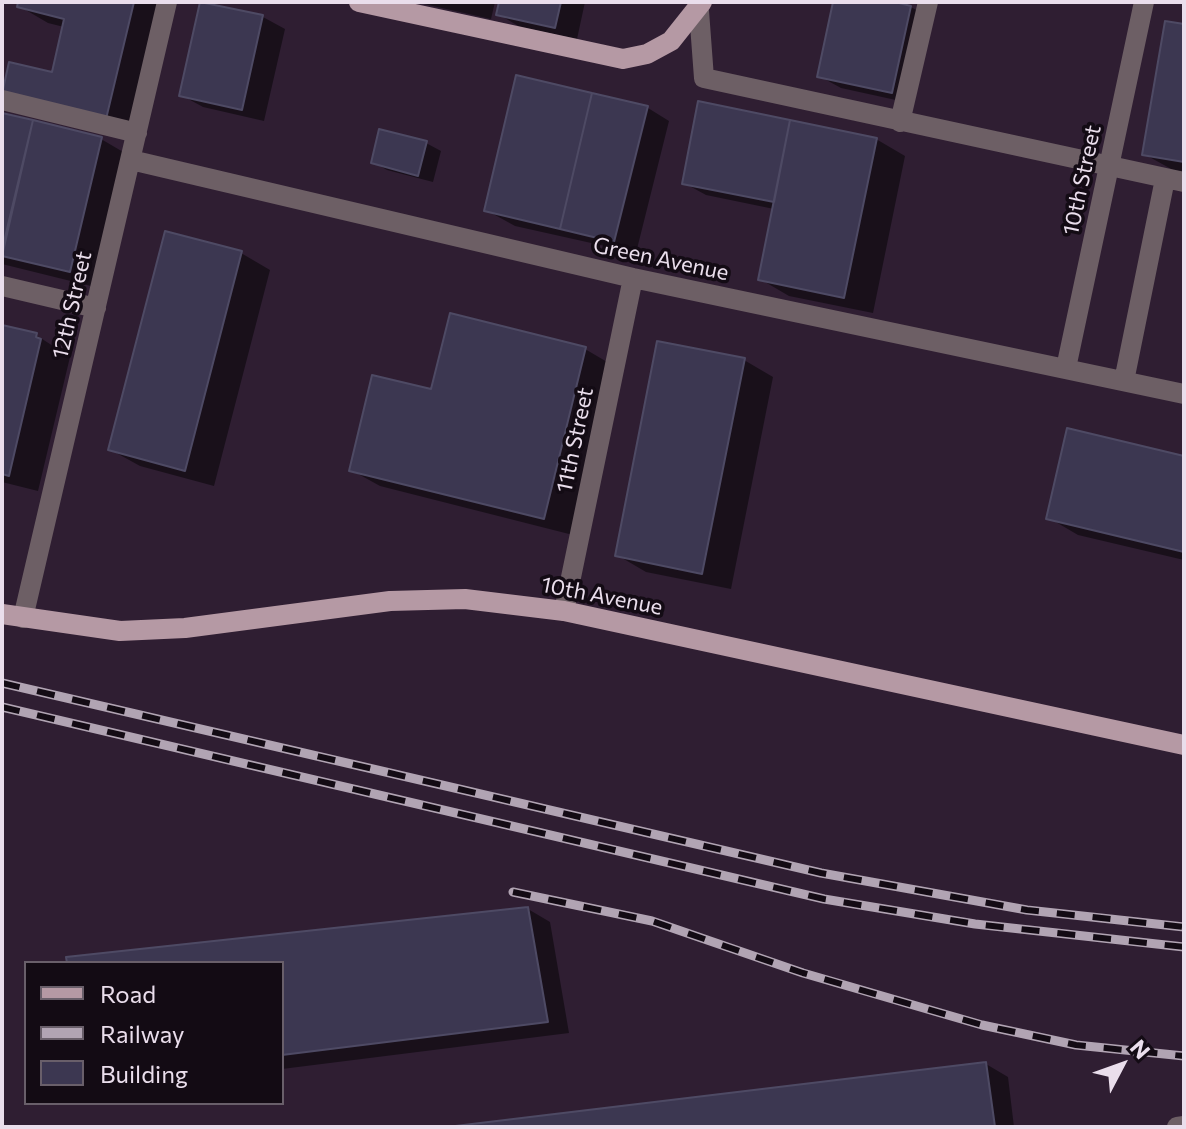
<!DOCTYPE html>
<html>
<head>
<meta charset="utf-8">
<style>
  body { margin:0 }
  #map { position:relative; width:1186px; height:1129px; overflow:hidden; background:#2f1e32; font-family:Commissioner,sans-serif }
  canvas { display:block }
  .frame { position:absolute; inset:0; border:4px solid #eadeec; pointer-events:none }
  .legend { position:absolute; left:24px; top:961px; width:260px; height:144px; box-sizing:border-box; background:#130b14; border:2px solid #695f6a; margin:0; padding:10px 14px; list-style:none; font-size:24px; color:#eadeec }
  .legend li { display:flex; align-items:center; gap:16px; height:40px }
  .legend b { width:40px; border:2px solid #695f6a }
  .north { position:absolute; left:1082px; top:1025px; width:80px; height:80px; -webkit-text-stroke:6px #130b14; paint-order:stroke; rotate:49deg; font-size:22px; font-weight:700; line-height:32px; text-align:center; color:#eadeec }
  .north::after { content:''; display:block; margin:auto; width:28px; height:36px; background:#eadeec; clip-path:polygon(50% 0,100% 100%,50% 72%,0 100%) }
</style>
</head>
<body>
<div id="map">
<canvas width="1186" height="1129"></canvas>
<div class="frame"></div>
<ul class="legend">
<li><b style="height:10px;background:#b599a4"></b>Road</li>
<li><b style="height:10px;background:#b1a4b3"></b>Railway</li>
<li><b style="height:22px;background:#3c3751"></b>Building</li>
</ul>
<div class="north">N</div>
</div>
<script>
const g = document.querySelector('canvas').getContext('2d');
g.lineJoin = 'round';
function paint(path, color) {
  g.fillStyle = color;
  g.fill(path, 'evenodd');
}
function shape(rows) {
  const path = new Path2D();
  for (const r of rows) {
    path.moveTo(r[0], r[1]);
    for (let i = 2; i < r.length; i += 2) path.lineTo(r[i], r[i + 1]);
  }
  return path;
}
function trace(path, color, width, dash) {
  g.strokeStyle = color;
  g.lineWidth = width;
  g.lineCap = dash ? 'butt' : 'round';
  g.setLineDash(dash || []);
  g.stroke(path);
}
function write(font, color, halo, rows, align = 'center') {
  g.font = font + ' Commissioner,sans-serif';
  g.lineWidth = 7;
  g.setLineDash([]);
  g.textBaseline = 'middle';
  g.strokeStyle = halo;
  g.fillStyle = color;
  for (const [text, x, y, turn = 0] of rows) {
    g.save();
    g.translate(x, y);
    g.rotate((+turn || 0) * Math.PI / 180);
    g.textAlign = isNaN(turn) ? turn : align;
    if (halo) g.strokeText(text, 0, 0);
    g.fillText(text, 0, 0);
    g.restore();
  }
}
const shadow = shape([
  [21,2,167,2,135,134,33,109,53,74,64,27,48,23,19,6],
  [415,2,495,2,491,19],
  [501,2,585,2,577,39,520,27,498,14],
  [835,2,886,2,911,7,933,20,914,104,841,88,819,76],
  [202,3,263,17,285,29,264,121,203,107,181,95],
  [1184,26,1184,172,1173,170,1144,154],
  [518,77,648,108,669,121,636,253,515,226,486,210],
  [2,115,101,139,130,156,99,288,2,264],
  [876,139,905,156,873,313,789,296,760,279,774,209,706,195,684,183],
  [426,143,441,151,433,182,387,170,373,162],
  [241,253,270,270,214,486,140,466,111,450],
  [2,327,36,335,70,357,38,491,2,482],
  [585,349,614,366,573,535,380,486,351,470,432,392],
  [744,360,773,377,731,589,646,572,617,555],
  [1184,458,1184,560,1078,535,1049,518],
  [528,909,550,922,569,1033,282,1069,282,963,69,963],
  [986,1064,1008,1077,1014,1127,463,1127]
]);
const building = shape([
  [18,2,134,2,106,119,2,94,9,62,52,72,64,19,17,7,18,2],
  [200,2,263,15,242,110,179,96,200,2],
  [499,2,561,2,555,28,496,15,499,2],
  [833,2,895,2,911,6,892,93,817,77,833,2],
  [1165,21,1184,24,1184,162,1142,155,1165,21],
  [516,75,592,93,560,229,484,211,516,75],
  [592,93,648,106,614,242,560,229,592,93],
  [698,101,790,120,774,202,682,184,698,101],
  [2,113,33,120,2,250,2,113],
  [33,120,102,137,70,272,2,256,33,120],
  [790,120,877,138,844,298,758,280,790,120],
  [379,129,427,141,418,176,371,163,379,129],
  [165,231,242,251,185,471,108,450,165,231],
  [450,313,586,347,544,519,349,471,372,375,431,389,450,313],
  [2,325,37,333,36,337,41,339,9,476,2,474,2,325],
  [657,341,745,358,702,574,615,556,657,341],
  [1067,428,1184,456,1184,552,1046,519,1067,428],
  [528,907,548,1022,282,1055,282,963,67,963,66,957,528,907],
  [986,1062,995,1127,447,1127,986,1062]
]);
const minor = shape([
  [699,11,704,78,1184,182],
  [2,100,137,133],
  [900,122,928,2],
  [131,160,633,278,1184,394],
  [2,286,96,308],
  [1066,368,1144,2],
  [1124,381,1165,179],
  [564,611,633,278],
  [23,618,167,2],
  [1177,1127,1184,1126]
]);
const major = shape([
  [359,2,623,59,647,54,671,41,702,2],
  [2,614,120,631,185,628,390,601,465,599,564,611,1184,745]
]);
const rail = shape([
  [2,683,821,873,1027,910,1184,927],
  [2,707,824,899,975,924,1184,947],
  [513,892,652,921,803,973,982,1025,1076,1045,1184,1056]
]);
const streetNames = [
  ["10th Street",1082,180,-78],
  ["Green Avenue",661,259,12],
  ["12th Street",72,305,-77],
  ["11th Street",575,440,-78],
  ["10th Avenue",602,596,11]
];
paint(shadow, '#0007');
paint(building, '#3c3751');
trace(building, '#4e4a64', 2);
trace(minor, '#6d5f65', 20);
trace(major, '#b599a4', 20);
trace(rail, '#b1a4b3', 9);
trace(rail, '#130b14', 6, [18]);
write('22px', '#eadeec', '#130b14', streetNames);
</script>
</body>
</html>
